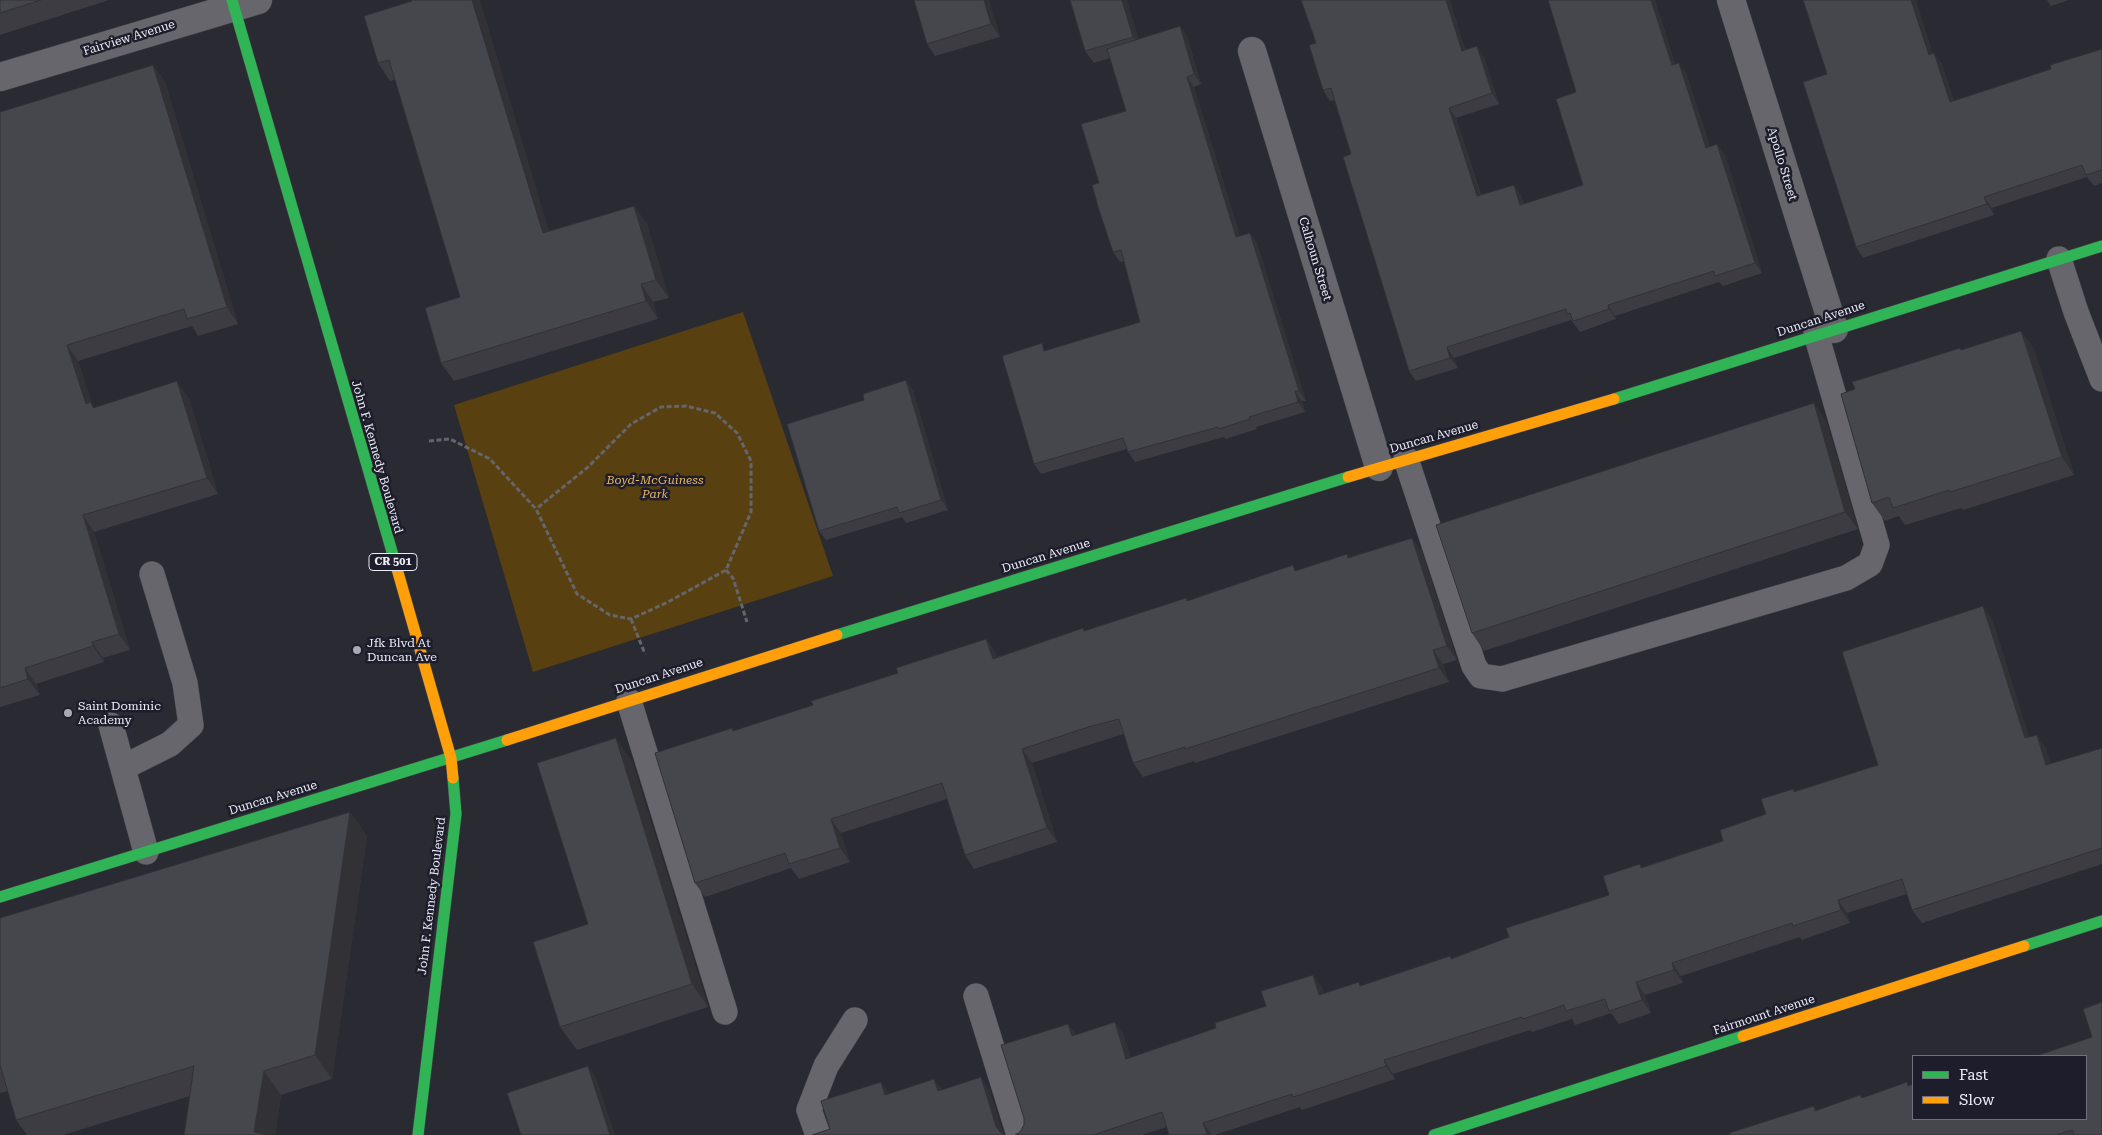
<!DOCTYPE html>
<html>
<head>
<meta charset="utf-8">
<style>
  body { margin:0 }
  #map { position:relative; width:2102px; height:1135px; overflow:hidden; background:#2a2a32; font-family:"Roboto Serif",serif }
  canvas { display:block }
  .legend { position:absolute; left:1912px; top:1055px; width:175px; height:65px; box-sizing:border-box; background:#1d1d2b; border:1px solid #70707d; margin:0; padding:6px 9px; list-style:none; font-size:15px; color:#ecedf7 }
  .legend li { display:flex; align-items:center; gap:10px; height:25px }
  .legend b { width:25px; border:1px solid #70707d }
</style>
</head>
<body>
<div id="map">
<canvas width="2102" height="1135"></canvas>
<ul class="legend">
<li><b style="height:6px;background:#30b455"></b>Fast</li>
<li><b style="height:6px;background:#ff9f0a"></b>Slow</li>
</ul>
</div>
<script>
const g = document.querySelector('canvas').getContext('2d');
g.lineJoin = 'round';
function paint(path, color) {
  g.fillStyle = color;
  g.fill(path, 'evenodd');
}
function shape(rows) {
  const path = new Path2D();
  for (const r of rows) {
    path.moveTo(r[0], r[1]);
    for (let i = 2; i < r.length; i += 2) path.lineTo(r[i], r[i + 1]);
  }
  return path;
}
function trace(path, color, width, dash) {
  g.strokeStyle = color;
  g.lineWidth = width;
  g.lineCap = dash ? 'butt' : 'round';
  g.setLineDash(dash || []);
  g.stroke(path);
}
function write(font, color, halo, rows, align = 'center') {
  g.font = font + ' "Roboto Serif",serif';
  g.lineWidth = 5;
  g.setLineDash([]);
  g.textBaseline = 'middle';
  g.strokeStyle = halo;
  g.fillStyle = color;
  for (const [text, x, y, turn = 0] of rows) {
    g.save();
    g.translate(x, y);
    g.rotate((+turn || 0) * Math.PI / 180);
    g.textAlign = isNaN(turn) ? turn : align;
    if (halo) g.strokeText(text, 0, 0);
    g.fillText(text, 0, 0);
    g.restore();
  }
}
const green = shape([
  [743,312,833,576,533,672,454,405]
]);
const path = shape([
  [429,441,450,439,490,459,536,509,577,594,610,615,631,619,668,602,726,570,751,512,751,461,737,433,715,413,686,406,661,407,631,424,588,467,536,509],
  [726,570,733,578,747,622],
  [631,619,645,654]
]);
const lane = shape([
  [2059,259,2076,312,2102,379],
  [1406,459,1474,666,1481,676,1502,679,1846,578,1870,564,1877,545,1816,334],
  [629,701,725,1012],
  [111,725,146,852],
  [124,767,170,744,191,725,185,683,152,574],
  [976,996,1019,1135],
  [818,1135,809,1110,826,1066,855,1020]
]);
const street = shape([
  [1731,0,1834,329],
  [1252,51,1379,467],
  [0,77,258,0]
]);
const fast = shape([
  [232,0,397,569],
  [1614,399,2102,246],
  [837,635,1348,477],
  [0,897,507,740],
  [2024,946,2102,921],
  [418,1135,456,814,453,778],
  [1434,1135,1743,1036]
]);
const slow = shape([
  [1348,477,1614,399],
  [397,569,451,758,453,778],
  [507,740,837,635],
  [1743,1036,2024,946]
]);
const wall = shape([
  [0,0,109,0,0,35],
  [914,0,989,0,1000,37,935,56,927,44],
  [1070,0,1139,39,1180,26,1187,36,1201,84,1194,87,1240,236,1250,233,1257,243,1306,401,1302,401,1305,412,1256,427,1257,429,1226,439,1224,437,1135,462,1128,452,1127,449,1041,474,1034,464,1047,351,1140,322,1124,261,1120,262,1113,252,1099,183,1126,111,1110,58,1094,63,1085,51],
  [1301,0,1450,0,1465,50,1484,57,1499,104,1456,118,1481,195,1521,195,1524,204,1583,185,1576,92,1655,0,1675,64,1686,73,1710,147,1725,155,1762,273,1723,286,1719,282,1615,316,1616,319,1580,332,1571,320,1454,358,1458,368,1416,381,1409,371,1351,154,1334,100,1330,101,1323,90,1316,43],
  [2047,0,2069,0,2051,6],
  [364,16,549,231,634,206,647,224,669,298,653,302,658,319,454,381,441,363,460,297,395,80,390,81,378,63],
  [2102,49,2102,183,2094,186,2087,177,1992,208,1994,215,1863,258,1856,247,1827,74,1933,54,1942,64,1954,101,2051,69],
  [153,65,165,82,238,324,198,336,192,326,78,361,92,404,94,407,189,398,218,494,94,532,130,650,103,658,104,662,36,684,40,695,0,707,0,112],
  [2021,331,2034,349,2074,475,1963,510,1961,508,1905,525,1899,516,1885,521,1872,503,1855,389,1960,348,1961,350],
  [913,390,948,510,906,523,902,517,826,540,819,531],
  [1826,421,1858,529,1484,651,1472,633],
  [1412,538,1422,552,1457,660,1443,664,1449,682,1195,763,1194,761,1143,777,1133,763,1124,734,1098,742,1032,763,1057,842,974,869,965,855,947,799,841,833,850,862,799,879,791,868,705,897,695,883,734,731,813,705,986,639,996,653,997,657,1083,628,1085,631,1186,598,1188,601,1297,571,1349,557],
  [1992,619,2029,737,2037,735,2046,748,2051,764,2102,748,2102,864,1922,923,1912,910,1907,894,1847,913,1850,923,1802,940,1800,937,1681,976,1683,983,1645,995,1651,1013,1619,1024,1611,1013,1575,1025,1572,1019,1532,1032,1530,1030,1393,1074,1395,1079,1302,1110,1300,1107,1215,1135,1169,1135,1167,1127,1142,1135,1015,1135,1020,1132,1024,1125,1068,1024,1076,1035,1115,1022,1124,1036,1131,1058,1216,1028,1266,1006,1313,975,1322,988,1324,994,1361,986,1450,956,1452,959,1509,937,1609,895,1643,867,1723,841,1766,814,1793,789,1795,791,1878,765],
  [632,761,708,1007,577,1050,560,1027],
  [350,812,367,836,332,1079,281,1095,275,1135,184,1135,190,1096,63,1135,27,1135,16,1120,8,1091,0,1093,0,918],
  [2092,1037,2102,1135,1727,1135,1814,1106,1817,1111,1860,1095,1862,1098,1913,1119]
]);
const shadedWall = shape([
  [472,0,480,0,555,251,543,233],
  [984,0,989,0,1000,37,991,24],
  [1122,0,1127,0,1142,49,1133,37],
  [1446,0,1450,0,1469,61,1462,51],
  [1651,0,1655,0,1679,76,1672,65],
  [1911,0,1916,0,1937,66,1929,55],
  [1180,26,1187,36,1201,84,1194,74],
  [1477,46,1484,57,1499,104,1492,93],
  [1934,53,1942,64,1958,113,1950,102],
  [1679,63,1686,73,1713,158,1706,148],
  [153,65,165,82,238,324,227,307],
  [1187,77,1194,87,1243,247,1236,237],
  [1449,108,1456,118,1484,207,1477,196],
  [1717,144,1725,155,1762,273,1755,263],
  [1514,185,1521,195,1527,215,1520,205],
  [1984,197,1992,208,1994,215,1987,204],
  [634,206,647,224,669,298,656,280],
  [1250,233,1257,243,1306,401,1299,391],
  [641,284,653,302,658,319,646,301],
  [1608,305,1615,316,1616,319,1609,309],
  [2021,331,2034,349,2074,475,2062,457],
  [67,345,78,361,92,404,102,419,86,404],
  [1447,347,1454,358,1458,368,1450,358],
  [906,380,913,390,948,510,941,500],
  [177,381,189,398,218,494,207,478],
  [1295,391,1302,401,1305,412,1298,402],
  [1814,403,1826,421,1858,529,1845,512],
  [83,515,94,532,130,650,119,634],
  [1412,538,1422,552,1457,660,1447,646],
  [1983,606,1992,619,2034,752,2025,738],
  [986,639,996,653,1002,673,993,659],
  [92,642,103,658,104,662,93,646],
  [1433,650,1443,664,1449,682,1439,668],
  [25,668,36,684,40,695,28,679],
  [2037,735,2046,748,2056,778,2046,765],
  [616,738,632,761,708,1007,692,984],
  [1022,749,1032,763,1057,842,1047,828],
  [350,812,367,836,332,1079,315,1055],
  [831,819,841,833,850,862,840,848],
  [1838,900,1847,913,1850,923,1841,910],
  [1672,963,1681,976,1683,983,1674,970],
  [1313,975,1322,988,1329,1008,1319,995],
  [1636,982,1645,995,1651,1013,1642,1000],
  [1115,1022,1124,1036,1136,1072,1126,1059],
  [1068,1024,1077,1037,1072,1036],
  [1384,1060,1393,1074,1395,1079,1386,1066],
  [588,1066,597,1080,615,1135,610,1135],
  [264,1071,281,1095,275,1135,256,1135,254,1132],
  [981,1077,990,1091,1004,1135,1002,1135,996,1126],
  [934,1079,944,1092,938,1091],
  [881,1082,890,1095,885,1095],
  [1203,1123,1212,1135,1208,1135]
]);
const building = shape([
  [0,0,41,0,0,13,0,0],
  [411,0,472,0,543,233,634,206,656,280,641,284,646,301,441,363,425,308,460,297,389,60,378,63,364,16,412,1,411,0],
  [914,0,984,0,991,24,927,44,914,0],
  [1070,0,1122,0,1133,37,1085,51,1070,0],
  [1301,0,1446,0,1462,51,1477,46,1492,93,1449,108,1477,196,1514,185,1520,205,1583,185,1556,99,1576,92,1548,0,1651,0,1672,65,1679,63,1706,148,1717,144,1755,263,1715,276,1714,271,1608,305,1609,309,1573,321,1570,313,1567,314,1566,309,1447,347,1450,358,1409,371,1343,157,1351,154,1331,88,1323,90,1309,45,1316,43,1301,0],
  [1803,0,1911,0,1929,55,1934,53,1950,102,2051,69,2050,65,2102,49,2102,170,2086,175,2082,165,1984,197,1987,204,1856,247,1803,82,1827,74,1803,0],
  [1180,26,1194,74,1187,77,1236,237,1250,233,1299,391,1295,391,1298,402,1249,417,1250,419,1219,429,1218,427,1128,452,1123,438,1034,464,1002,356,1042,343,1044,351,1140,322,1121,250,1113,252,1099,210,1092,185,1099,183,1081,124,1126,111,1107,49,1180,26],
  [153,65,227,307,187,319,184,309,67,345,86,404,91,402,93,408,177,381,207,478,83,515,119,634,92,642,93,646,25,668,28,679,0,688,0,112,153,65],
  [2021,331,2062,457,1950,492,1949,490,1893,508,1889,497,1872,503,1841,394,1855,389,1852,382,1960,348,1961,350,2021,331],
  [906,380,941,500,899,513,897,507,819,531,787,424,864,400,863,394,906,380],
  [1814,403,1845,512,1472,633,1436,525,1814,403],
  [1412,538,1447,646,1433,650,1439,668,1185,749,1185,747,1133,763,1119,719,1088,727,1022,749,1047,828,965,855,942,783,831,819,840,848,789,864,785,853,695,883,655,753,732,728,733,731,813,705,811,701,898,673,896,668,986,639,993,659,1083,628,1084,631,1186,598,1187,601,1293,565,1295,571,1347,554,1348,558,1412,538],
  [1983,606,2025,738,2037,735,2046,765,2102,748,2102,848,1912,910,1902,879,1838,900,1841,910,1793,926,1792,923,1672,963,1674,970,1636,982,1642,1000,1609,1011,1605,999,1566,1011,1564,1005,1523,1019,1522,1017,1384,1060,1386,1066,1293,1097,1292,1094,1203,1123,1207,1134,1203,1135,1169,1135,1162,1112,1093,1135,1015,1135,1020,1132,1024,1125,1024,1118,1001,1045,1068,1024,1072,1036,1115,1022,1126,1059,1216,1028,1215,1023,1266,1006,1261,991,1313,975,1319,995,1359,982,1360,986,1450,956,1451,959,1509,937,1506,928,1609,895,1603,876,1640,864,1641,868,1723,841,1720,830,1766,814,1761,799,1793,789,1794,792,1878,765,1842,652,1983,606],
  [616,738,692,984,560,1027,533,942,588,924,537,763,616,738],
  [350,812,315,1055,264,1071,254,1132,265,1134,265,1135,184,1135,194,1066,16,1120,0,1065,0,918,350,812],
  [2102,1002,2102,1135,2074,1135,2072,1130,2056,1135,1727,1135,1730,1134,1729,1133,1814,1106,1815,1111,1860,1095,1862,1098,1907,1082,1908,1086,1913,1084,1913,1119,2086,1119,2086,1056,2036,1056,2092,1037,2083,1009,2102,1002],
  [588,1066,610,1135,521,1135,507,1093,588,1066],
  [981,1077,996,1126,1000,1132,1005,1135,812,1135,830,1129,821,1101,881,1082,885,1095,934,1079,938,1091,981,1077]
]);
const markers = [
  [357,650,5,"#a8a9b2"],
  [68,713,5,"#a8a9b2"]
];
const shields = [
  [393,562,48]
];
const shieldNames = [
  ["CR 501",393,562]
];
const streetNames = [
  ["Fairview Avenue",129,38,-17],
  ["Apollo Street",1782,164,73],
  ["Calhoun Street",1315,259,73],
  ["Duncan Avenue",1821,319,-18],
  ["Duncan Avenue",1434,437,-16],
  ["John F. Kennedy Boulevard",377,457,74],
  ["Duncan Avenue",1046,556,-17],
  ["Duncan Avenue",659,676,-18],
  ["Duncan Avenue",273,798,-17],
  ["John F. Kennedy Boulevard",432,896,-83],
  ["Fairmount Avenue",1764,1015,-18]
];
const parkNames = [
  ["Boyd-McGuiness",655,480],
  ["Park",655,494]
];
const poiNames = [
  ["Jfk Blvd At",367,643],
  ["Duncan Ave",367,657],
  ["Saint Dominic",78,706],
  ["Academy",78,720]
];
paint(green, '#584010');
trace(lane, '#47474e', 26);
trace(street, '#47474e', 29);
trace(fast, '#47474e', 12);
trace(slow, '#47474e', 12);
trace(path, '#65666b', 3, [5, 2.5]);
trace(lane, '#66666c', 25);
trace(street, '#66666c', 28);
trace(fast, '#30b455', 11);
trace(slow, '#ff9f0a', 11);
paint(wall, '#3c3c42');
paint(shadedWall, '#313136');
paint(building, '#46464d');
trace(building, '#313136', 1);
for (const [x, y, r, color] of markers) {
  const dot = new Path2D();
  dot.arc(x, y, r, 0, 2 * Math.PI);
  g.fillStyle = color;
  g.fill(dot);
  trace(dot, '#1d1d2b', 2);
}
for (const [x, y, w] of shields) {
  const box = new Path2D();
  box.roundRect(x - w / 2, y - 8.5, w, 17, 4);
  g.fillStyle = '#1d1d2b';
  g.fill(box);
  trace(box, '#ecedf7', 1);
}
write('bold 11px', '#ecedf7', null, shieldNames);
write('12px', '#ecedf7', '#1d1d2b', streetNames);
write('italic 12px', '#e8b764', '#1d1d2b', parkNames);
write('12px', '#ecedf7', '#1d1d2b', poiNames, 'left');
</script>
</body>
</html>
